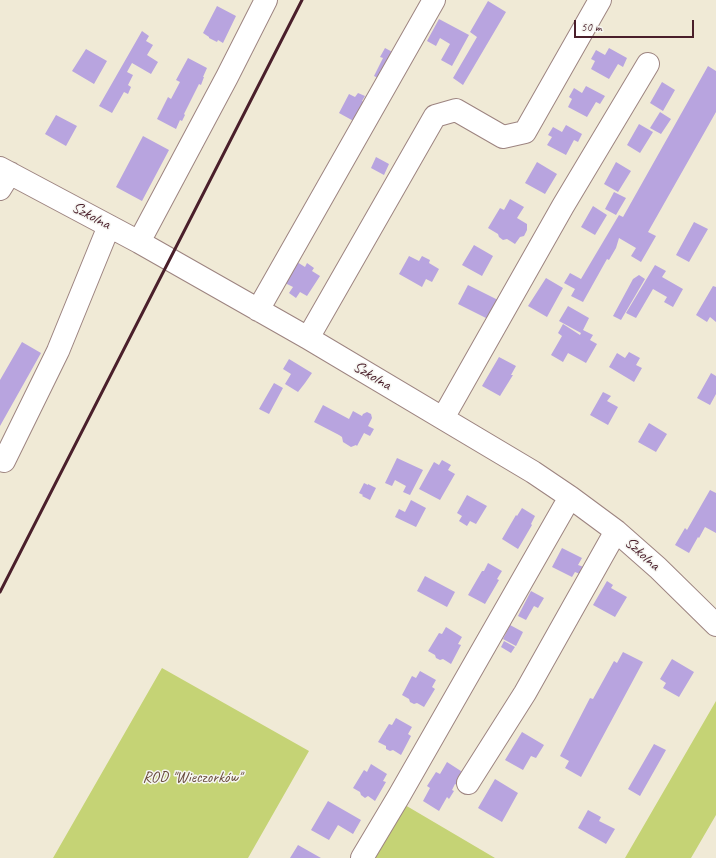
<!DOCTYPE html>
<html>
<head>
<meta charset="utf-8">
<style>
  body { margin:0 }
  #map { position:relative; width:716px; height:858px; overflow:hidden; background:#f0ead6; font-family:Caveat,sans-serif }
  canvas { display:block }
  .scale { position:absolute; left:574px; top:20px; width:120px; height:18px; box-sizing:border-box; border:2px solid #4a1f2b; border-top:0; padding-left:5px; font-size:12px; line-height:14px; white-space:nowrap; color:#4a1f2b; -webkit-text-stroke:3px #f6f6f2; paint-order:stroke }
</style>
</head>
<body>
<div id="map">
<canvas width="716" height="858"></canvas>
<div class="scale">50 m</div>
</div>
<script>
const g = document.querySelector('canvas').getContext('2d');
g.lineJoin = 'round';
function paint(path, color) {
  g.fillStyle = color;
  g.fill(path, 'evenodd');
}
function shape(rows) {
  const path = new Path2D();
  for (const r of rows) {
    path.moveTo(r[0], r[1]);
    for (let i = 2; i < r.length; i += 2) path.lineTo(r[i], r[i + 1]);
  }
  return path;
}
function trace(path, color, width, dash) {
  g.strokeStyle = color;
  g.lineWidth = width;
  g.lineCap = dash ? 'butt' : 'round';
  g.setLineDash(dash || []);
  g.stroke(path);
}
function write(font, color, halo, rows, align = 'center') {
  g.font = font + ' Caveat,sans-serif';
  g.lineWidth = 3;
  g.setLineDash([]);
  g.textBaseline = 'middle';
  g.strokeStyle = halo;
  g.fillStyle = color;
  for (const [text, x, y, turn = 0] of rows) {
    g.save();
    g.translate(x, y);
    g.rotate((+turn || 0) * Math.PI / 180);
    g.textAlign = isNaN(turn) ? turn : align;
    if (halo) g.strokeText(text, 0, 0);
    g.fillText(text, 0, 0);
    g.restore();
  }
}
const green = shape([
  [162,668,309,751,248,858,53,858],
  [716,701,716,815,691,858,625,858],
  [405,805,495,858,374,858]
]);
const building = shape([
  [488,1,506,12,463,85,453,78,477,37,470,32],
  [217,6,236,16,223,43,218,40,217,42,209,38,209,37,203,33],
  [439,19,469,35,452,66,441,60,450,44,440,38,436,46,427,41],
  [142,31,149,36,146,41,153,45,147,55,158,62,151,74,132,63,127,72,133,75,128,85,131,87,128,94,124,92,112,113,99,106],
  [385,48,398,55,384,81,374,76,383,58,380,57],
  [609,48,627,58,623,67,618,64,609,79,591,69,595,61,591,59,596,50,605,55],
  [86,49,107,61,94,84,72,71],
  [188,58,207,68,203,77,204,77,201,85,199,84,184,114,185,115,182,121,180,120,176,129,157,119,168,97,171,99,180,82,176,80],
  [708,66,716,71,716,112,648,232,656,236,641,262,631,256,636,248,619,238,616,248,609,260,607,259,583,302,571,296,575,289,564,283,570,273,581,279,619,215,623,217],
  [662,82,675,90,663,111,650,103],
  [586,86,605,96,600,104,596,102,587,117,568,107,572,99,569,97,574,88,582,93],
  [358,93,365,96,362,101,369,105,359,124,339,113,349,94,355,97],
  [660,112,671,119,661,134,650,128],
  [56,115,77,126,66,146,45,134],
  [639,124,653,132,640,153,627,145],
  [566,125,582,134,578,142,574,140,566,155,547,145,552,137,548,135,553,127,562,132],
  [143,136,169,150,142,201,116,187],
  [376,157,389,164,384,175,371,168],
  [537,162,557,174,545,194,525,183],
  [616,162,631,171,618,192,604,184],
  [614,192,626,198,616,215,605,209],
  [510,199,524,207,517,218,527,224,527,230,524,236,520,237,515,244,507,239,503,240,499,237,498,234,488,228,500,208,504,210],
  [593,206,607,215,595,235,581,227],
  [694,222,708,229,689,262,676,255],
  [474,245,493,256,482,276,462,265],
  [409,256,419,261,422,256,430,260,429,263,439,269,432,282,426,279,422,287,399,274],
  [297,262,305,267,307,263,314,268,312,271,320,276,307,296,300,292,296,298,289,293,293,287,285,283],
  [655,265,666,271,662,277,683,289,673,307,664,302,667,297,653,289,636,318,626,313],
  [639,275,645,279,621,320,613,316,633,279],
  [546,278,563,288,547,317,528,306],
  [468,285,498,300,488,319,458,304],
  [713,286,716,287,716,322,710,317,707,322,696,315],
  [568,306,589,318,583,330,593,335,590,340,597,344,586,363,568,353,563,362,551,355,562,336,558,333,563,324,580,335,581,333,559,321],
  [22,342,41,353,0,426,0,380],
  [629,352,640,358,636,365,642,368,634,382,609,367,617,353,625,358],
  [499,357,516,366,511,375,513,375,500,396,482,386],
  [289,359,312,373,305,383,298,392,285,384,291,374,283,369],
  [711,373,716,376,716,394,710,405,697,398],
  [274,383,283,388,269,414,259,409],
  [603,392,611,396,607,401,618,407,608,425,590,415],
  [323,405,349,419,353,411,362,416,363,414,367,412,371,414,372,418,368,426,374,429,370,436,364,433,357,446,356,445,351,447,343,442,342,437,339,435,314,422],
  [649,423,667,434,656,452,638,442],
  [397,458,423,470,410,495,403,492,406,486,395,480,392,486,385,483],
  [442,460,451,465,448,470,455,474,440,500,419,489,434,462,439,465],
  [364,483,368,485,368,484,376,488,370,500,362,496,363,495,359,493],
  [710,490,716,493,716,533,705,527,699,538,698,537,689,553,675,545,685,528,687,530],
  [467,495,487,506,476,524,470,521,467,526,459,521,462,516,457,513],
  [411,500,426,508,416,527,395,517,399,509,405,512],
  [522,508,535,516,531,524,532,525,518,549,502,539,516,515,517,516],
  [562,548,582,558,578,565,584,567,580,574,575,572,572,577,552,567],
  [488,563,502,571,497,579,499,580,485,604,468,595,482,571,484,571],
  [425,576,455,592,447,607,417,591],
  [607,581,613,585,611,588,627,597,615,617,593,605],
  [531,591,544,598,538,608,534,606,526,620,518,616],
  [510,625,523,632,516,646,503,639],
  [446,627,462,637,458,644,461,645,451,664,443,659,440,660,436,658,435,655,428,651,439,633,442,634],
  [504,641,515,647,511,653,501,647],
  [623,652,643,662,581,777,565,768,569,761,560,756,590,698,593,699,614,661,617,663],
  [672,659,694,672,679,697,663,688,666,683,660,679],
  [420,671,436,680,432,687,435,689,424,707,417,703,414,704,410,702,409,699,402,695,412,676,416,678],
  [396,718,412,727,408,734,411,736,401,755,393,750,390,751,386,749,386,746,378,742,389,724,392,725],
  [522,732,544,745,536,758,531,756,523,770,505,760],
  [654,744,666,750,640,796,628,789],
  [447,762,464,773,457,785,455,784,452,790,454,791,449,799,447,797,439,811,423,801,430,788,427,786,436,772,440,774],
  [371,764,387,774,383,781,386,782,375,801,368,796,365,798,361,795,360,792,353,788,364,770,367,772],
  [495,779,518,793,502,822,478,808],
  [328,801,361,820,353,834,338,825,329,840,311,830],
  [588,810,601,817,599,821,615,829,606,844,578,828],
  [298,845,321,858,290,858]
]);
const minor = shape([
  [0,168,139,242,308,338,533,472,570,497,616,531,658,568,716,625],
  [0,189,10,173],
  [139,242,227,77,266,0],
  [258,310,434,0],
  [308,338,435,116,456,110,503,137,525,132,600,0],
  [443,418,563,206,648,64],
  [4,461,58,351,109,226],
  [468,783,525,693,616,531],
  [362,858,399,796,570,497]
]);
const rail = shape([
  [0,592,302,0]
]);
const streetNames = [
  ["Szkolna",91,216,28],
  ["Szkolna",372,376,31],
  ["Szkolna",642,554,42]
];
const parkNames = [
  ["ROD \"Wieczorków\"",192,778]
];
paint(green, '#c5d375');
paint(building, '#b8a4df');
trace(minor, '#9d8480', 24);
trace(minor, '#fff', 22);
trace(rail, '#4a1f2b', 3);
write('16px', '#4a1f2b', '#f6f6f2', streetNames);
write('16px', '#694c3e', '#f6f6f2', parkNames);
</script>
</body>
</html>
